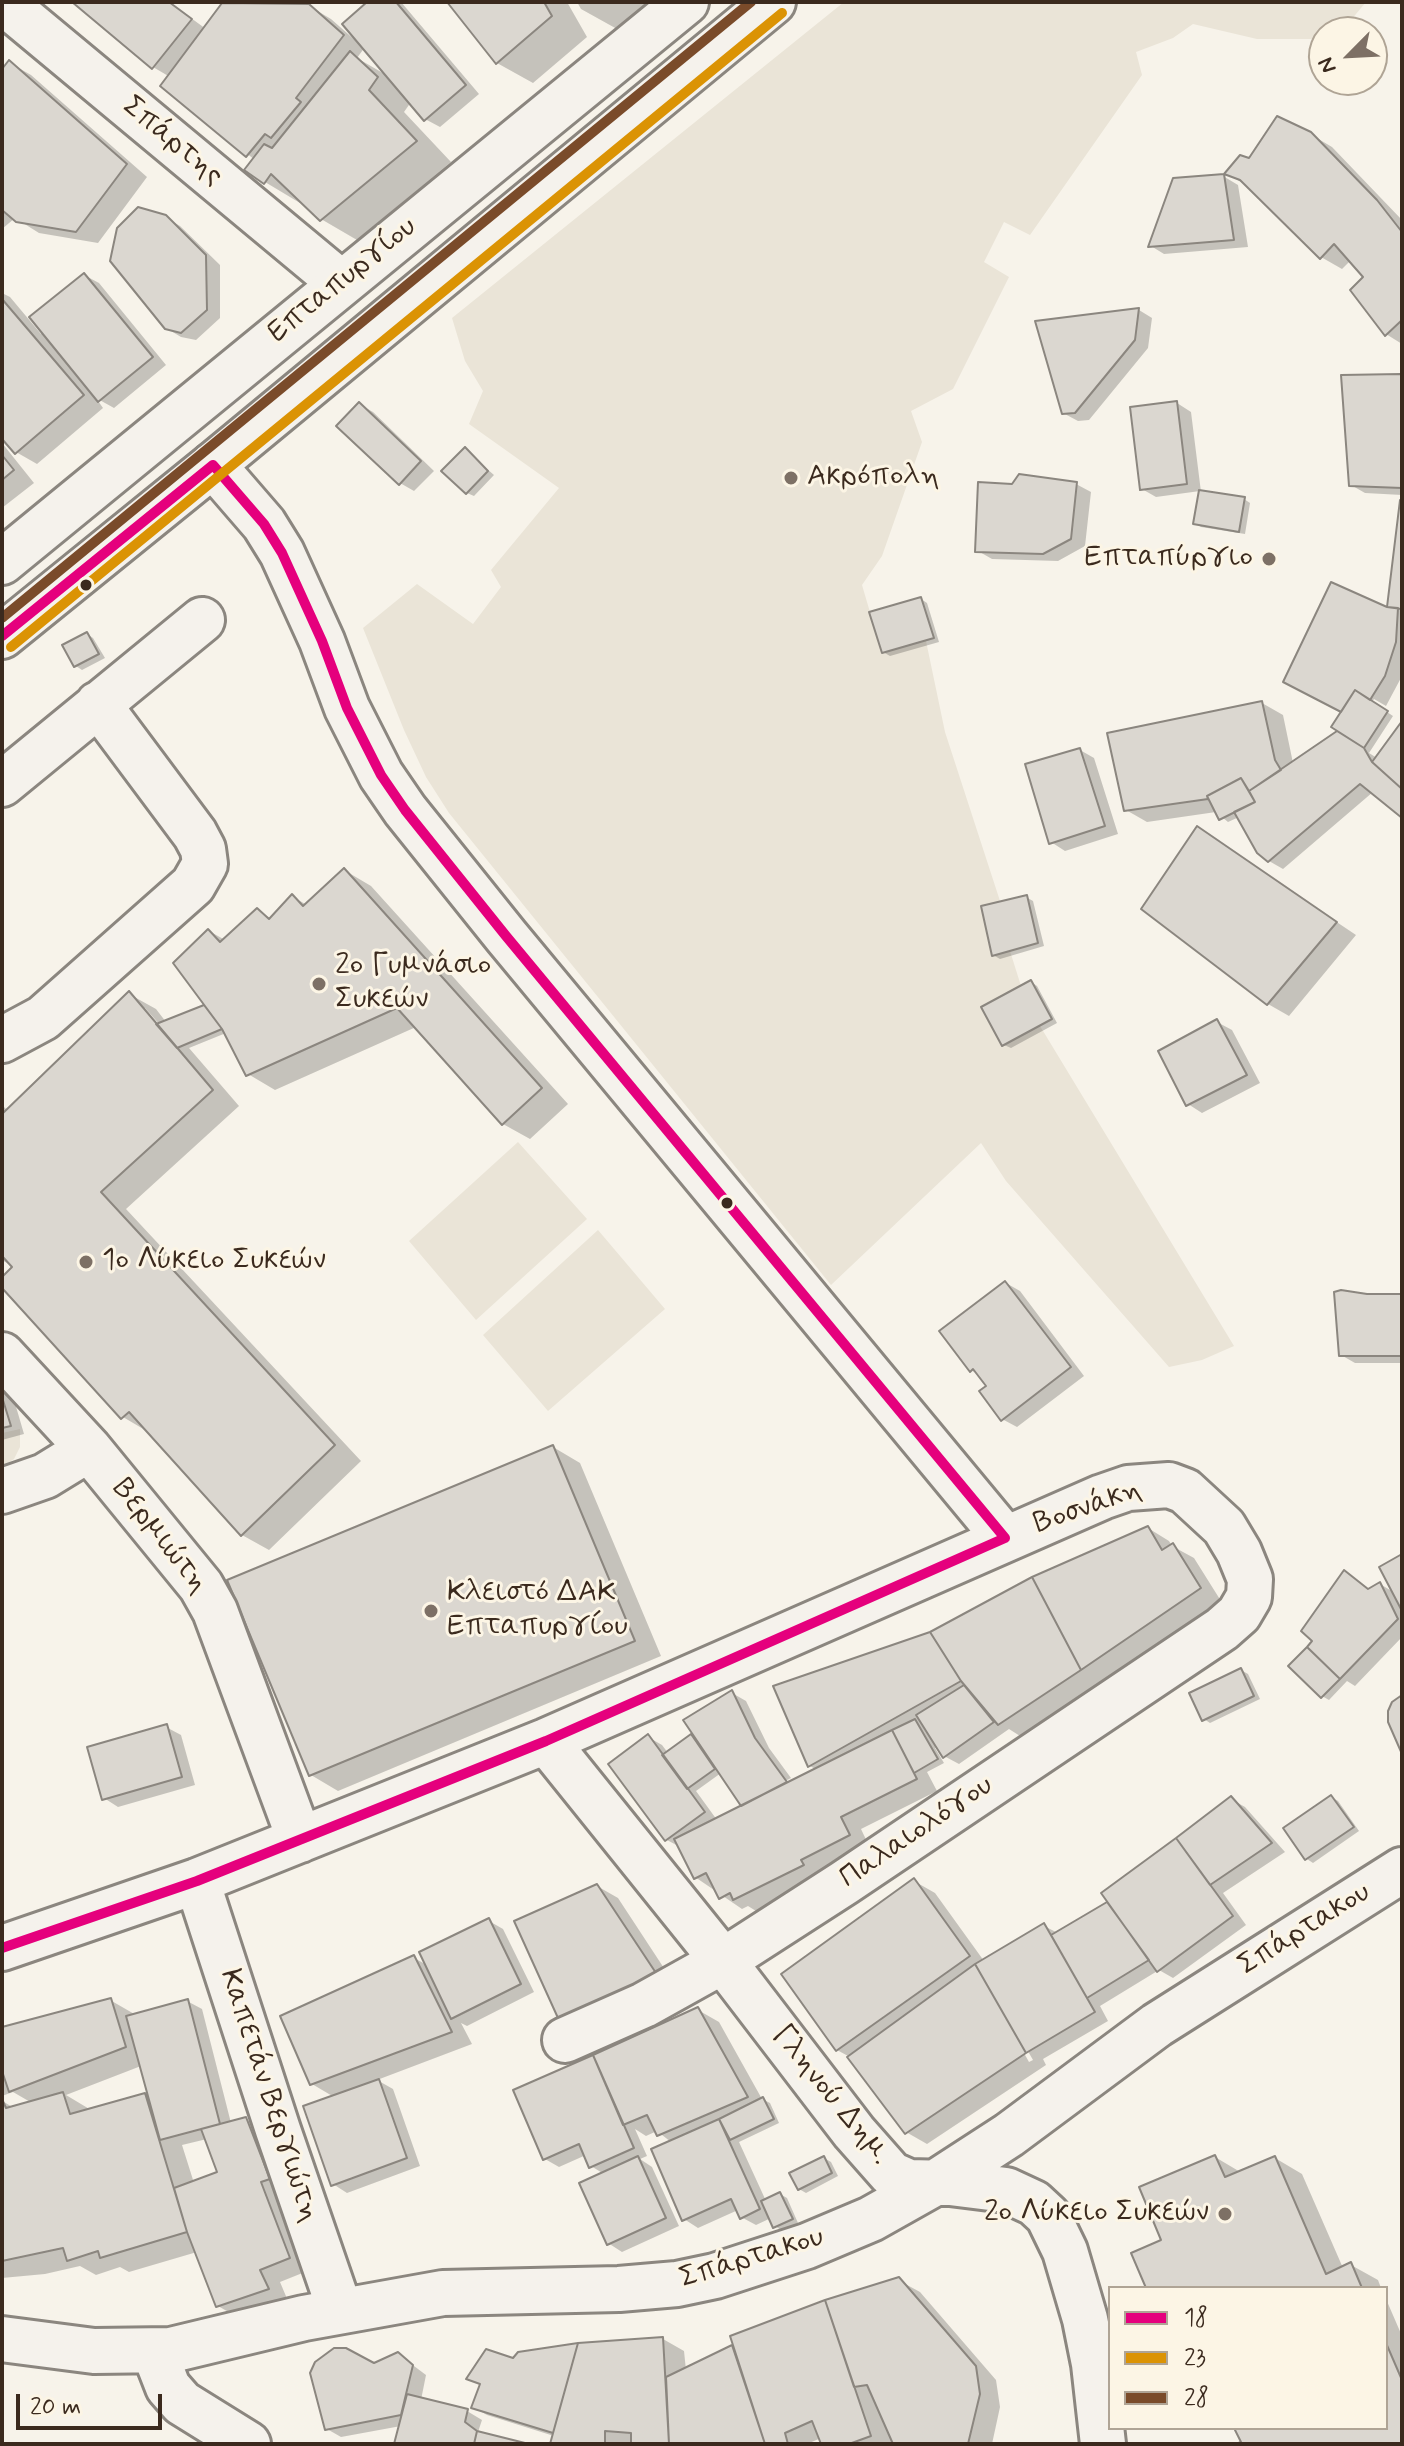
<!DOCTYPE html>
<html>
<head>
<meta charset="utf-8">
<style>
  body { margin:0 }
  #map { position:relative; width:1404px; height:2446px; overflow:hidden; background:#f7f3ea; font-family:Mynerve,sans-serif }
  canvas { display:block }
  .frame { position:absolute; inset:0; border:4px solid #3b2a1e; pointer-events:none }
  .legend { position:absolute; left:1108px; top:2286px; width:280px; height:144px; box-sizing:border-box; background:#fcf5e5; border:2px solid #afa495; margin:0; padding:10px 14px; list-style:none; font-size:24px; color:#3b2a1e }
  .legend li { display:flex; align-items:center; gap:16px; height:40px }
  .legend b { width:40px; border:2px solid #afa495 }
  .north { position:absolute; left:1308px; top:16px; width:80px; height:80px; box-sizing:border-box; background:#fcf5e5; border:2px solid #afa495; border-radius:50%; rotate:246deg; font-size:22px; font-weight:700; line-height:32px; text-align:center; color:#3b2a1e }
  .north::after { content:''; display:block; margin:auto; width:28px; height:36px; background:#7d7065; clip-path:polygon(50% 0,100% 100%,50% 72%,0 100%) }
  .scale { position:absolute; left:16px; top:2394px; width:146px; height:36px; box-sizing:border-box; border:4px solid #3b2a1e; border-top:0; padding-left:10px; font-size:24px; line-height:28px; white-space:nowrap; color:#3b2a1e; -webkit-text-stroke:6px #fcf5e5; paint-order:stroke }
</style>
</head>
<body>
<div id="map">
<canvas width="1404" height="2446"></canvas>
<div class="frame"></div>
<ul class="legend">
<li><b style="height:10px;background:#e5007d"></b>18</li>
<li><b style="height:10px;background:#db9304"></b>23</li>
<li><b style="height:10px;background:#7a4b2a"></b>28</li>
</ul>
<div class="north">N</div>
<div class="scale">20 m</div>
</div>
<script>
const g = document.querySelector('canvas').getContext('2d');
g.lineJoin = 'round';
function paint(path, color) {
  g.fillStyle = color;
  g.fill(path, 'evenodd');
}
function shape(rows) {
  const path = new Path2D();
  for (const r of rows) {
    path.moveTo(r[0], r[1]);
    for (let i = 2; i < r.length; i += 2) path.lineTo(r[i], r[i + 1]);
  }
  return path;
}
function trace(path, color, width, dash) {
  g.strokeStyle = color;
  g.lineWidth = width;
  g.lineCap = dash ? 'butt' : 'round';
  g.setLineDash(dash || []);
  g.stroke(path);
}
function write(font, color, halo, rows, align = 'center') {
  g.font = font + ' Mynerve,sans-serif';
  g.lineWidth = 6;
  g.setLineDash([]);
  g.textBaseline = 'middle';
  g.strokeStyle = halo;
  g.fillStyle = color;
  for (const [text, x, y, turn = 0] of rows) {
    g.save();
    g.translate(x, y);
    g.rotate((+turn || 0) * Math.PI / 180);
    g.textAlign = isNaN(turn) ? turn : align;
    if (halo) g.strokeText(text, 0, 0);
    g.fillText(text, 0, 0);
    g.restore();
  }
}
const green = shape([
  [844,2,1366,2,1341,32,1324,32,1324,39,1257,39,1193,24,1173,38,1136,52,1142,75,1030,235,1004,222,984,262,1009,277,953,389,911,411,922,442,882,556,862,585,882,653,926,641,945,732,1000,901,981,907,992,955,1010,951,1021,986,982,1007,1003,1046,1040,1026,1234,1346,1202,1360,1169,1367,1006,1181,981,1143,831,1285,449,813,426,777,404,730,363,628,417,584,473,624,501,587,491,570,559,488,469,424,483,391,465,361,452,318],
  [518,1142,587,1219,476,1320,409,1241],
  [598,1230,665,1309,548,1411,483,1335],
  [20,1429,20,1447,14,1459,2,1467,2,1433]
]);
const shadow = shape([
  [75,2,169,2,206,29,309,6,331,19,356,41,370,2,401,2,479,94,440,127,425,119,411,102,404,112,451,162,357,240,321,219,302,201,300,203,265,182,255,160,162,86,170,77,153,67],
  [365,47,388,76,357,58],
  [450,2,567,2,587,37,533,83,497,63],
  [577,2,655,2,617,29,581,9],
  [10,63,31,75,147,177,98,243,39,233,15,218,2,229,2,72],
  [1310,134,1332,147,1402,220,1402,344,1386,334,1365,277,1351,260,1342,269,1321,257,1248,186,1227,174],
  [1223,176,1238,185,1248,247,1164,254,1151,246],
  [165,217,180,226,220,265,220,318,196,340,181,337,166,328],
  [84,275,99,283,166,365,114,408,96,398,103,408,37,464,16,452,2,436,2,293,10,297,41,334],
  [1139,310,1152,318,1148,348,1089,420,1078,421,1063,413],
  [1402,376,1402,495,1365,493,1351,485,1344,377],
  [1177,403,1191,412,1201,492,1244,499,1250,503,1245,534,1201,527,1195,523,1200,491,1156,497,1142,489],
  [359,404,373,412,434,471,414,491,400,483],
  [2,443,34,483,2,508],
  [465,450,494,475,474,496,467,493],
  [1076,484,1091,492,1085,546,1058,561,992,559,978,551],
  [1402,502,1402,676,1386,706,1374,699,1372,702,1393,716,1369,753,1377,758,1402,724,1402,815,1373,792,1283,869,1269,861,1239,817,1228,822,1216,812,1147,822,1126,810,1262,703,1283,715,1293,763,1341,731,1343,712,1388,610],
  [921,599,927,603,939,642,890,656,883,652],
  [87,634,93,638,105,658,82,670,76,666],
  [1080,750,1094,758,1118,834,1065,851,1051,842],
  [1198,829,1356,935,1289,1016,1268,1004,1143,908],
  [344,870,371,886,568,1104,530,1139,503,1124,416,1027,275,1090,248,1074,226,1033,189,1048,239,1106,126,1209,361,1461,269,1550,242,1535,150,1433,123,1417,2,1285,2,1279,15,1268,2,1260,2,1105,8,1111,129,994,156,1009,166,1022,204,1007,211,1012,209,931,225,940,257,910,272,919,293,897,307,905],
  [145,1008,161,1026,155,1026,142,1010],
  [1026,897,1033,901,1044,946,1000,959,993,955],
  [1031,982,1037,986,1057,1023,1011,1048,1004,1045],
  [1217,1022,1232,1030,1260,1083,1202,1113,1188,1104],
  [1006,1283,1020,1291,1084,1376,1017,1427,1002,1419,989,1386,982,1377,971,1370],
  [1367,1296,1402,1296,1402,1363,1355,1363,1341,1355],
  [2,1368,5,1369,24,1434,2,1440],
  [553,1447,580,1463,661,1656,338,1791,311,1775],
  [1148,1528,1169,1541,1172,1546,1194,1558,1221,1601,1020,1736,1009,1729,959,1764,944,1756,938,1746,935,1748,944,1763,927,1772,937,1791,861,1829,870,1848,824,1877,756,1911,748,1906,742,1909,695,1877,680,1847,667,1840,648,1737,662,1745,668,1753,691,1737,700,1742,732,1693,746,1701,769,1748,791,1778,754,1797,756,1800,817,1770,810,1766,776,1687,931,1634],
  [721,1773,744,1806,717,1820,696,1791],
  [1402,1556,1402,1637,1355,1686,1347,1681,1329,1700,1322,1696,1344,1573,1370,1590,1380,1584,1395,1593],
  [1241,1670,1248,1674,1260,1699,1210,1723,1204,1719],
  [166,1727,181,1735,195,1785,118,1807,104,1798],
  [1331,1797,1338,1801,1359,1831,1313,1863,1307,1859,1286,1829],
  [1231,1799,1245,1807,1285,1852,1223,1893,1246,1925,1173,1978,1159,1970,1100,2006,1108,2021,1043,2059,1046,2065,927,2144,906,2132,848,2056,837,2050,914,1881,935,1893,984,1961,1044,1926,1058,1933,1110,1903],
  [984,1982,988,1982,1033,2060,1029,2062],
  [597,1886,618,1898,677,1988,581,2029,560,2017],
  [489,1921,503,1929,534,1992,467,2026,461,2023,472,2044,377,2080,393,2089,420,2166,347,2193,333,2184,334,2097,312,2084,414,1958,427,1965],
  [110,2000,136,2015,187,2001,202,2009,231,2123,246,2119,267,2132,310,2270,280,2282,288,2301,239,2318,218,2306,197,2252,129,2272,120,2267,96,2275,80,2266,45,2274,2,2278,2,2097,4,2102,14,2108,32,2103,13,2092,2,2096,2,2030],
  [141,2066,150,2099,145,2095,91,2110,66,2095],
  [207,2139,220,2173,194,2183,182,2145],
  [698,2010,719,2022,762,2099,770,2103,779,2123,739,2142,766,2201,780,2194,787,2198,798,2223,781,2230,775,2226,771,2218,756,2225,741,2217,738,2210,698,2228,684,2219,671,2142,657,2131,646,2136,635,2129,647,2156,640,2159,652,2167,679,2226,622,2252,608,2243,604,2174,591,2166,586,2155,559,2167,545,2159],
  [1215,2157,1242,2173,1275,2158,1302,2174,1343,2268,1351,2265,1378,2280,1381,2288,1149,2288,1164,2241],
  [824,2158,831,2162,838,2176,806,2193,799,2189],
  [898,2280,920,2292,996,2380,1000,2407,992,2444,823,2444,821,2438,807,2444,552,2444,554,2436,487,2415,473,2407,482,2386,469,2378,513,2360,519,2354,579,2345,663,2339,684,2351,686,2370,735,2346],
  [1386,2299,1402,2336,1402,2444,1242,2444,1237,2428,1386,2428],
  [398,2354,426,2375,421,2400,467,2411,482,2420,478,2432,521,2444,396,2444,401,2426,341,2437,327,2429,373,2365]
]);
const building = shape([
  [72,2,169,2,192,19,152,69,72,2],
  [367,2,396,2,466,85,424,121,342,24,367,2],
  [447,2,544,2,552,16,496,64,447,2],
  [222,3,309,4,344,35,296,98,301,102,271,138,265,134,246,157,160,86,222,3],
  [350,51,378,77,369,90,417,141,320,221,271,174,264,184,244,170,264,144,272,148,350,51],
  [9,60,127,164,76,232,16,222,2,210,2,69,9,60],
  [1277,116,1311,132,1377,200,1402,232,1402,320,1385,336,1350,290,1363,277,1334,244,1320,259,1240,180,1224,174,1240,155,1249,158,1277,116],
  [1224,174,1234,240,1148,247,1173,178,1224,174],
  [138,207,166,215,206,255,207,310,181,333,165,329,110,261,117,228,138,207],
  [84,273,153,357,98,402,29,317,84,273],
  [2,299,84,395,15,454,2,439,2,299],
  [1139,308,1135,340,1075,413,1062,414,1035,321,1139,308],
  [1401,374,1402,488,1349,486,1341,375,1401,374],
  [1177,401,1187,484,1140,490,1130,407,1177,401],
  [359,402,421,461,399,485,336,426,359,402],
  [465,447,488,471,466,494,441,471,465,447],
  [2,455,14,470,2,480,2,455],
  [1019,474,1077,482,1071,539,1043,554,975,552,978,482,1012,484,1019,474],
  [1199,490,1245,497,1239,532,1193,524,1199,490],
  [1400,500,1402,500,1402,609,1387,607,1400,500],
  [1331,582,1387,607,1398,608,1396,642,1385,676,1370,700,1355,690,1341,712,1283,682,1331,582],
  [921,597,934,638,882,653,869,612,921,597],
  [87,632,99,654,74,667,62,645,87,632],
  [1355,690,1388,711,1364,748,1331,727,1355,690],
  [1262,701,1275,760,1281,770,1249,791,1241,778,1207,796,1208,799,1124,811,1107,733,1262,701],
  [1402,721,1402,789,1372,762,1402,721],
  [1337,731,1364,748,1372,762,1402,789,1402,818,1360,784,1268,862,1257,853,1234,812,1255,802,1249,791,1337,731],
  [1080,748,1105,826,1049,844,1025,764,1080,748],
  [1241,778,1255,802,1219,820,1207,796,1241,778],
  [1197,826,1337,922,1267,1005,1141,909,1197,826],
  [344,868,542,1088,502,1125,397,1008,246,1076,222,1029,173,963,208,929,220,942,257,908,269,919,292,894,303,906,344,868],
  [1027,895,1038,943,992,956,981,906,1027,895],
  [1031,980,1052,1019,1002,1046,981,1007,1031,980],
  [129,991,213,1090,101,1192,335,1445,241,1536,129,1412,121,1419,2,1288,2,1277,12,1267,2,1256,2,1114,129,991],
  [204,1005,222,1029,177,1048,156,1024,204,1005],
  [1217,1019,1247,1075,1186,1106,1158,1051,1217,1019],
  [1005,1281,1071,1367,1001,1421,979,1391,986,1386,973,1369,970,1372,939,1331,1005,1281],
  [1341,1290,1367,1294,1402,1294,1402,1356,1339,1356,1334,1292,1341,1290],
  [2,1397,11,1426,2,1428,2,1397],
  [553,1445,635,1641,309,1776,227,1580,553,1445],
  [1148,1526,1162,1550,1173,1543,1201,1588,1081,1670,1032,1577,1148,1526],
  [1402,1554,1402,1611,1379,1567,1402,1554],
  [1344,1570,1368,1589,1380,1582,1398,1619,1340,1679,1307,1647,1312,1641,1301,1631,1344,1570],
  [1032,1577,1081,1670,998,1725,961,1681,930,1632,1032,1577],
  [930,1632,961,1681,808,1767,773,1686,930,1632],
  [1307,1647,1340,1679,1321,1698,1288,1666,1307,1647],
  [1241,1668,1254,1696,1202,1721,1189,1693,1241,1668],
  [964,1685,994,1722,943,1758,916,1715,964,1685],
  [732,1690,755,1738,787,1782,741,1806,683,1720,732,1690],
  [1402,1695,1402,1754,1388,1722,1388,1711,1392,1702,1402,1695],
  [915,1719,938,1759,914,1773,892,1730,915,1719],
  [167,1724,182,1777,102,1800,87,1747,167,1724],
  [892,1730,917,1779,841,1817,850,1835,801,1860,804,1865,733,1900,730,1893,719,1899,706,1873,694,1879,674,1839,892,1730],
  [648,1734,705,1812,665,1841,608,1764,648,1734],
  [691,1734,715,1769,687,1789,662,1755,691,1734],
  [1331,1795,1354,1827,1305,1860,1283,1828,1331,1795],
  [1231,1796,1272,1843,1210,1885,1176,1838,1231,1796],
  [1176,1838,1233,1916,1157,1972,1101,1893,1176,1838],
  [914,1878,970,1956,836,2051,781,1974,914,1878],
  [597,1884,658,1976,558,2018,514,1921,597,1884],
  [1107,1902,1149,1960,1087,1998,1051,1935,1107,1902],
  [489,1918,521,1984,451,2019,419,1952,489,1918],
  [1044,1923,1095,2012,1026,2053,975,1964,1044,1923],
  [414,1955,452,2032,310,2085,280,2016,414,1955],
  [975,1964,1026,2053,905,2134,847,2057,975,1964],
  [111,1998,126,2047,9,2092,2,2071,2,2027,111,1998],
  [188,1999,220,2124,160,2140,126,2016,188,1999],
  [698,2007,748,2097,657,2136,647,2115,623,2125,593,2055,698,2007],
  [593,2055,634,2148,589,2168,579,2144,543,2160,513,2090,593,2055],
  [379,2079,407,2158,331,2186,303,2106,379,2079],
  [63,2092,70,2114,145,2093,187,2232,100,2258,98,2251,67,2261,63,2248,2,2261,2,2099,6,2108,63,2092],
  [763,2097,774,2119,730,2140,719,2119,763,2097],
  [246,2117,270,2179,261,2182,290,2258,260,2270,269,2289,216,2307,187,2232,174,2188,217,2172,201,2129,246,2117],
  [719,2119,760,2209,740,2219,731,2199,682,2221,651,2149,719,2119],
  [1215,2155,1225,2177,1275,2156,1326,2274,1351,2262,1362,2288,1146,2288,1131,2253,1161,2240,1139,2187,1215,2155],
  [638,2156,666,2218,607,2245,579,2183,638,2156],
  [824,2156,832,2173,798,2190,789,2173,824,2156],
  [780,2192,793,2219,773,2228,761,2201,780,2192],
  [899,2277,976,2366,980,2394,968,2444,893,2444,867,2385,854,2387,825,2300,899,2277],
  [825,2300,871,2436,849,2444,821,2444,812,2421,785,2433,788,2444,765,2444,730,2336,825,2300],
  [663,2337,669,2444,631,2444,631,2433,605,2431,605,2444,550,2444,578,2343,663,2337],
  [578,2343,553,2433,471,2408,480,2384,466,2379,486,2349,513,2358,518,2352,578,2343],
  [1386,2343,1402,2380,1402,2444,1236,2444,1241,2442,1234,2428,1386,2428,1386,2343],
  [732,2345,765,2444,669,2444,666,2377,732,2345],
  [334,2348,346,2348,374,2363,398,2352,413,2365,401,2415,325,2430,310,2373,315,2362,334,2348],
  [407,2394,468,2409,465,2422,477,2431,474,2444,394,2444,407,2394],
  [477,2431,529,2444,474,2444,477,2431]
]);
const minor = shape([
  [3,2,341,283],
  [213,465,264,524,282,553,322,641,347,708,381,775,405,810,506,936,1005,1538],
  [2,784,202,620],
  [2,1040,43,1018,193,885,205,864,203,849,195,834,98,704],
  [2,1355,89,1449,201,1586,215,1611,300,1840],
  [2,1491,45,1476,89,1449],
  [546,1741,723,1961,854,2132,891,2174,909,2182,950,2183,1006,2190,1034,2203,1048,2216,1065,2251,1085,2319,1094,2364,1103,2444],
  [197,1881,278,2130,340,2310],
  [2,1948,197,1881,546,1741,1102,1497,1128,1488,1169,1485,1185,1491,1224,1527,1239,1552,1250,1579,1249,1597,1239,1614,1222,1629,844,1883,723,1961,644,2005,565,2040],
  [2,2339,94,2351,171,2350,304,2318,443,2293,619,2289,677,2284,715,2276,807,2246,871,2219,935,2183,1009,2135,1157,2025,1402,1870],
  [154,2351,168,2387,182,2403,248,2444]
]);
const major = shape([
  [2,562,686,2],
  [2,636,213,465,773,2]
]);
const bus1 = shape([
  [2,636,213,465,264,524,282,553,322,641,347,708,381,775,405,810,506,936,1005,1538,546,1741,197,1881,2,1948]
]);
const bus2 = shape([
  [11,647,782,13]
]);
const bus3 = shape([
  [2,618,751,2]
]);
const markers = [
  [791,478,8,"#7d7065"],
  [1269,559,8,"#7d7065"],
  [86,585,7,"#3b2a1e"],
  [319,984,8,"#7d7065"],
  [727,1203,7,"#3b2a1e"],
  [86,1262,8,"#7d7065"],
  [431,1611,8,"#7d7065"],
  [1225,2214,8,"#7d7065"]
];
const streetNames = [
  ["Σπάρτης",172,142,40],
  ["Επταπυργίου",343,281,-39],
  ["Βοσνάκη",1088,1508,-19],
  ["Βερμιώτη",159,1537,52],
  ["Παλαιολόγου",917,1833,-34],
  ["Σπάρτακου",1305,1930,-32],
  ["Καπετάν Βεργιώτη",268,2096,72],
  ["Γληνού Δημ.",830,2096,51],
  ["Σπάρτακου",752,2259,-17]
];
const poiNames = [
  ["Ακρόπολη",807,478],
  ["Επταπύργιο",1253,559,"right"],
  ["2ο Γυμνάσιο",335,967],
  ["Συκεών",335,1001],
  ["1ο Λύκειο Συκεών",102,1262],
  ["Κλειστό ΔΑΚ",447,1594],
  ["Επταπυργίου",447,1628],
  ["2ο Λύκειο Συκεών",1209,2214,"right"]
];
paint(green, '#eae4d7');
paint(shadow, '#0003');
paint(building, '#dbd7d0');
trace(building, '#8b867f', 2);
trace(minor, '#8b867f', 50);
trace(major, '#8b867f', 50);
trace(minor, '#f5f2ec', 44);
trace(major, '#f5f2ec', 44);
trace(bus1, '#e5007d', 10);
trace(bus2, '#db9304', 10);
trace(bus3, '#7a4b2a', 10);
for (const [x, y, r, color] of markers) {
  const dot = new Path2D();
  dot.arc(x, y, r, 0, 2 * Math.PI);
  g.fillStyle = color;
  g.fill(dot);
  trace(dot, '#fcf5e5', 3);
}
write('30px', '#3b2a1e', '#fcf5e5', streetNames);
write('30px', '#3b2a1e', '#fcf5e5', poiNames, 'left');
</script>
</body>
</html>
